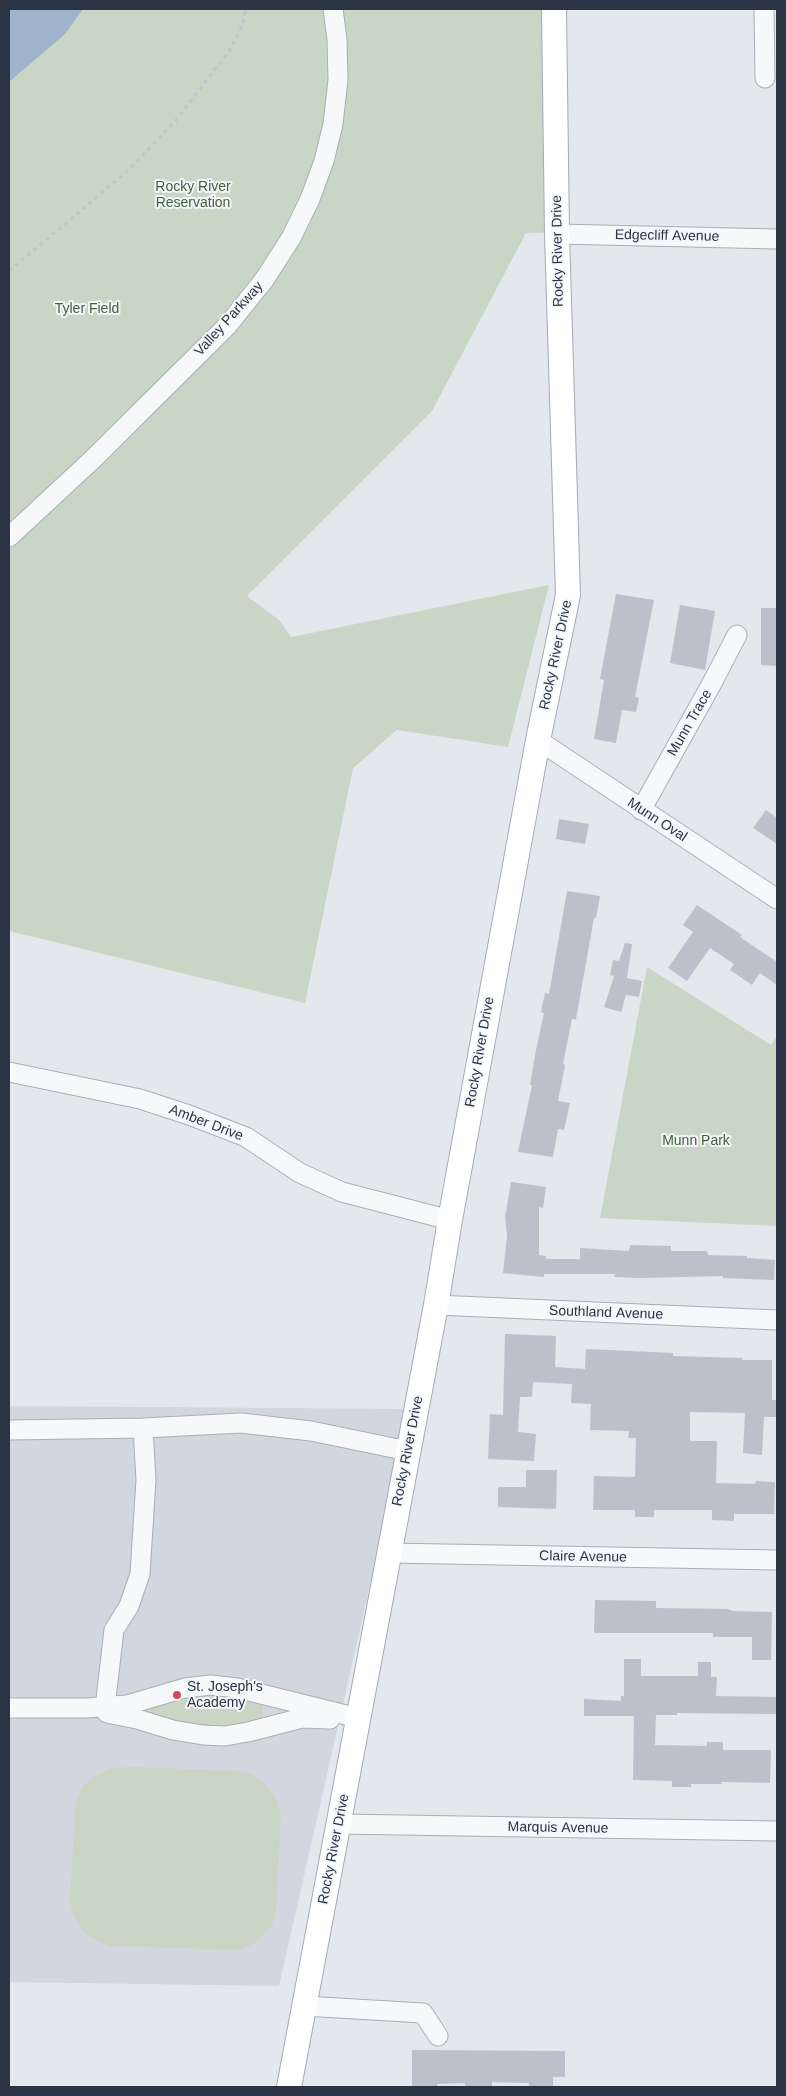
<!DOCTYPE html>
<html>
<head>
<meta charset="utf-8">
<style>
  body { margin:0 }
  #map { position:relative; width:786px; height:2096px; overflow:hidden; background:#e4e7ec; font-family:Arial,sans-serif }
  canvas { display:block }
  .frame { position:absolute; inset:0; border:10px solid #2b3445; pointer-events:none }
</style>
</head>
<body>
<div id="map">
<canvas width="786" height="2096"></canvas>
<div class="frame"></div>
</div>
<script>
const g = document.querySelector('canvas').getContext('2d');
g.lineJoin = 'round';
function paint(path, color) {
  g.fillStyle = color;
  g.fill(path, 'evenodd');
}
function shape(rows) {
  const path = new Path2D();
  for (const r of rows) {
    path.moveTo(r[0], r[1]);
    for (let i = 2; i < r.length; i += 2) path.lineTo(r[i], r[i + 1]);
  }
  return path;
}
function trace(path, color, width, dash) {
  g.strokeStyle = color;
  g.lineWidth = width;
  g.lineCap = dash ? 'butt' : 'round';
  g.setLineDash(dash || []);
  g.stroke(path);
}
function write(font, color, halo, rows, align = 'center') {
  g.font = font + ' Arial,sans-serif';
  g.lineWidth = 4;
  g.setLineDash([]);
  g.textBaseline = 'middle';
  g.strokeStyle = halo;
  g.fillStyle = color;
  for (const [text, x, y, turn = 0] of rows) {
    g.save();
    g.translate(x, y);
    g.rotate((+turn || 0) * Math.PI / 180);
    g.textAlign = isNaN(turn) ? turn : align;
    if (halo) g.strokeText(text, 0, 0);
    g.fillText(text, 0, 0);
    g.restore();
  }
}
const built = shape([
  [9,1406,410,1409,279,1986,9,1982]
]);
const green = shape([
  [9,9,552,9,559,232,526,233,432,411,247,596,279,620,291,637,549,585,508,747,397,730,353,768,305,1003,9,931],
  [647,967,771,1045,777,1036,777,1226,600,1218],
  [197,1693,255,1699,262,1704,263,1717,230,1727,192,1726,148,1713,149,1707],
  [134,1767,236,1771,252,1774,264,1783,275,1796,281,1816,276,1909,272,1926,261,1938,251,1945,239,1950,109,1946,90,1937,82,1930,72,1911,70,1900,75,1807,78,1797,83,1786,94,1777,111,1768]
]);
const water = shape([
  [9,9,83,9,65,34,9,82]
]);
const building = shape([
  [616,594,654,600,635,697,639,698,636,712,622,710,616,743,594,739,604,680,600,679],
  [680,605,715,611,705,670,670,663],
  [761,608,777,608,777,666,761,665],
  [766,810,777,818,777,844,753,828],
  [559,819,589,824,585,844,556,839],
  [567,891,600,896,596,918,594,918,576,1019,572,1019,563,1064,565,1065,558,1101,570,1103,564,1130,558,1129,553,1157,518,1152,532,1085,530,1085,536,1050,544,1013,541,1012,545,993,549,994],
  [697,905,742,935,740,937,777,962,777,985,760,973,752,985,730,970,734,964,710,948,687,981,668,968,693,932,683,925],
  [625,943,632,944,627,978,642,981,639,997,626,995,621,1012,604,1007,614,976,610,975,613,960,619,961],
  [511,1182,546,1187,543,1208,539,1207,539,1255,546,1256,546,1259,580,1259,580,1248,629,1251,630,1245,671,1246,671,1251,707,1251,708,1255,747,1256,747,1258,775,1260,774,1280,723,1278,723,1276,640,1278,614,1277,615,1274,544,1274,544,1277,503,1273,507,1236,505,1217],
  [505,1334,556,1336,555,1367,585,1369,586,1349,673,1353,673,1356,742,1358,742,1360,772,1360,772,1400,777,1400,777,1417,764,1417,762,1455,743,1453,745,1413,690,1412,690,1441,717,1441,716,1483,755,1484,756,1481,775,1482,774,1514,734,1514,734,1521,712,1520,712,1510,654,1510,654,1517,635,1517,635,1510,593,1510,594,1476,635,1477,636,1438,628,1438,629,1431,590,1430,591,1404,571,1403,572,1384,533,1382,532,1397,520,1397,518,1432,536,1434,534,1461,488,1459,490,1414,503,1415],
  [526,1470,557,1470,556,1509,498,1507,498,1487,526,1487],
  [595,1600,656,1601,656,1608,727,1609,733,1611,772,1612,771,1660,752,1660,752,1637,713,1637,713,1633,594,1633],
  [624,1659,641,1659,641,1676,698,1676,698,1662,711,1662,711,1677,717,1677,716,1696,777,1697,777,1714,677,1713,677,1715,656,1715,655,1745,707,1746,707,1742,723,1742,723,1750,771,1750,770,1783,722,1782,722,1784,691,1784,691,1787,672,1787,672,1781,633,1780,634,1716,584,1716,584,1699,621,1701,621,1696,624,1696],
  [412,2050,565,2051,565,2077,553,2077,553,2087,529,2087,529,2083,492,2082,492,2087,465,2087,465,2083,437,2084,437,2087,412,2087]
]);
const path = shape([
  [9,271,129,170,177,119,230,50,242,26,246,9]
]);
const minor = shape([
  [764,9,765,78],
  [557,234,777,239],
  [9,537,93,459,227,326,264,280,291,238,310,199,324,161,333,124,338,80,337,39,333,9],
  [538,740,777,899],
  [641,810,711,685,737,635],
  [9,1072,140,1099,189,1115,246,1137,300,1173,342,1192,450,1220],
  [436,1305,777,1320],
  [9,1430,143,1428,241,1423,311,1431,408,1451],
  [389,1553,777,1560],
  [105,1707,114,1630,129,1606,140,1574,146,1480,143,1428],
  [9,1708,87,1708,127,1705,185,1688,211,1685,237,1688,358,1718],
  [107,1713,137,1719,173,1730,203,1735,225,1736,248,1732,302,1718,330,1719],
  [338,1824,777,1831],
  [304,2006,423,2013,438,2036]
]);
const major = shape([
  [289,2087,436,1305,450,1220,538,740,568,595,557,234,554,9]
]);
const markers = [
  [177,1695,5,"#d1495b"]
];
const parkNames = [
  ["Rocky River",193,187],
  ["Reservation",193,203],
  ["Tyler Field",87,309],
  ["Munn Park",696,1141]
];
const streetNames = [
  ["Edgecliff Avenue",667,236,1],
  ["Rocky River Drive",558,251,-91],
  ["Valley Parkway",229,319,-48],
  ["Rocky River Drive",556,655,-78],
  ["Munn Trace",690,723,-60],
  ["Munn Oval",657,820,33],
  ["Rocky River Drive",480,1052,-80],
  ["Amber Drive",206,1123,21],
  ["Southland Avenue",606,1313,2],
  ["Rocky River Drive",408,1451,-79],
  ["Claire Avenue",583,1557,1],
  ["Marquis Avenue",558,1828,1],
  ["Rocky River Drive",334,1849,-79]
];
const poiNames = [
  ["St. Joseph's",187,1687],
  ["Academy",187,1703]
];
paint(built, '#d2d6de');
paint(green, '#c9d6c5');
paint(water, '#9fb4cc');
paint(building, '#bbc0ca');
trace(minor, '#a9aeb7', 21);
trace(major, '#a3abb8', 26);
trace(path, '#c2c5cb', 3, [4, 4]);
trace(minor, '#f7f8fa', 19);
trace(major, '#fff', 24);
for (const [x, y, r, color] of markers) {
  const dot = new Path2D();
  dot.arc(x, y, r, 0, 2 * Math.PI);
  g.fillStyle = color;
  g.fill(dot);
  trace(dot, '#f4f6f9', 2);
}
write('14px', '#3f6138', '#f4f6f9', parkNames);
write('14px', '#2b3445', '#f4f6f9', streetNames);
write('14px', '#2b3445', '#f4f6f9', poiNames, 'left');
</script>
</body>
</html>
